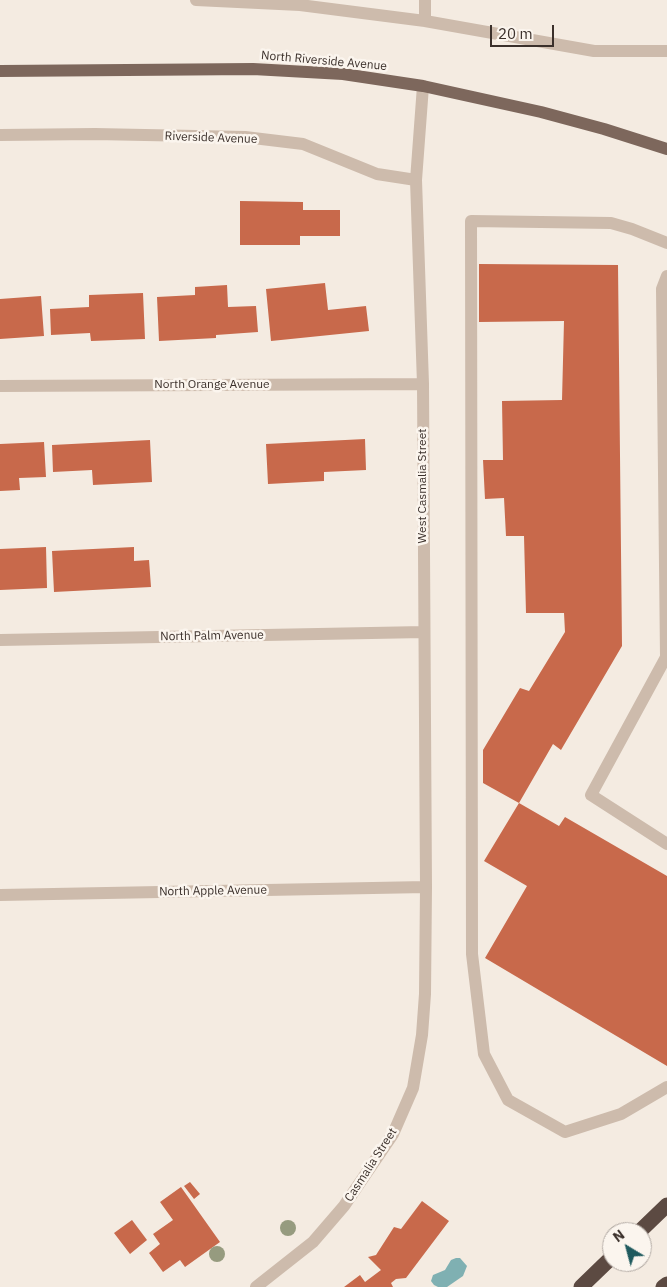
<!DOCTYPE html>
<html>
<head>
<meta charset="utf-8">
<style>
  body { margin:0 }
  #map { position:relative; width:667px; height:1287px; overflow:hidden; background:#f4ebe1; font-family:"IBM Plex Sans",sans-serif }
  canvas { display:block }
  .north { position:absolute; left:602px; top:1222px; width:50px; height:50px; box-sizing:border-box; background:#fbf5ee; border:1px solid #aea6a0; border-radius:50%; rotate:323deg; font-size:14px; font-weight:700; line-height:20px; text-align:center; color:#3b302b }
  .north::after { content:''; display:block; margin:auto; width:18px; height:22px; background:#1f5a5e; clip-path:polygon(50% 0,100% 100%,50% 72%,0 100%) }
  .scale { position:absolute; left:490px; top:25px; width:64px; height:22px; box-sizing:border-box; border:2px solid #3b302b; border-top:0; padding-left:6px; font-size:15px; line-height:18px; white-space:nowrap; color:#3b302b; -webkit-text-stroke:4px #fbf5ee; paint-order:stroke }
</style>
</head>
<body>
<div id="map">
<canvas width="667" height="1287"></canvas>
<div class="north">N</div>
<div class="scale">20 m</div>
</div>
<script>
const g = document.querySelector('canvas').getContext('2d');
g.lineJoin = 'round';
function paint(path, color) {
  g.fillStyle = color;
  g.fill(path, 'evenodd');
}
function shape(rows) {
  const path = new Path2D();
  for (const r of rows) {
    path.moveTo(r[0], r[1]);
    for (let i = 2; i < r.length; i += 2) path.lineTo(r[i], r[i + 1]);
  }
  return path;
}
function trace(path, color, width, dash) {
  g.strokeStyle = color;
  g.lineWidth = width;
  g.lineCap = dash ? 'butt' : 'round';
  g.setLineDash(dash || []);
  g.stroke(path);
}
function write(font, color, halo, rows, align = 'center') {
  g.font = font + ' "IBM Plex Sans",sans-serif';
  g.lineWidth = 5;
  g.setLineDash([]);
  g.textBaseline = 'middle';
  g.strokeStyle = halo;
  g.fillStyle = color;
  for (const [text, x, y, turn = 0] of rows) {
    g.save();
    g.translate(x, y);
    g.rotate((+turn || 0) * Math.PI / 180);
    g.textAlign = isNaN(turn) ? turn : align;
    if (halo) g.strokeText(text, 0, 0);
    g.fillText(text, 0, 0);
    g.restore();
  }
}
const water = shape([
  [456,1258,460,1258,467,1266,463,1276,447,1287,438,1287,434,1285,431,1281,433,1275,445,1270,451,1260]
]);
const building = shape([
  [240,201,303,202,303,210,340,210,340,236,300,236,300,245,240,245],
  [479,264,618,265,622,646,561,750,553,744,519,803,559,826,565,817,667,876,667,1066,485,958,527,886,484,861,519,803,483,783,483,750,520,688,529,691,565,632,564,613,526,613,524,536,506,536,504,498,485,499,483,460,503,460,502,401,562,400,564,321,479,322],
  [325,283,328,310,366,306,369,331,271,341,266,289],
  [227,285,228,307,256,306,258,332,216,335,216,338,159,341,157,297,195,295,195,287],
  [143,293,145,339,91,341,90,333,51,335,50,309,89,307,89,295],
  [41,296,44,336,0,339,0,299],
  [365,439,366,470,324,472,324,481,268,484,266,444],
  [150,440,152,482,93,485,92,470,53,472,52,445],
  [44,442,46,477,19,478,20,490,0,491,0,444],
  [46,547,47,588,0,590,0,549],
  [134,547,134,561,149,560,151,587,54,592,52,551],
  [190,1182,200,1194,194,1199,184,1186],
  [181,1187,220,1242,185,1267,180,1260,163,1272,149,1253,160,1244,153,1234,173,1220,160,1202],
  [422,1201,449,1221,406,1278,396,1279,391,1283,393,1287,344,1287,360,1275,365,1282,381,1270,368,1257,376,1255,394,1227,401,1229],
  [132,1220,147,1240,130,1254,114,1233]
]);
const minor = shape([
  [196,0,300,5,425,21,594,51,667,51],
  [425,21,425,0],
  [0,135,95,134,245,137,303,144,377,174,416,180],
  [667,243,632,229,611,223,471,221,472,954,484,1054,508,1100,565,1132,621,1114,667,1087],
  [667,276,662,289,666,657,591,795,667,844],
  [0,386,423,384],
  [0,640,424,632],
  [0,895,426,887],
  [256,1287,313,1242,344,1206,393,1134,413,1088,422,1035,425,994,426,887,423,384,416,180,423,86]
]);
const major = shape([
  [0,71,253,69,343,74,423,86,541,112,604,129,667,149]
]);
const highway = shape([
  [639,1232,667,1205],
  [581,1287,612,1257],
  [663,1287,667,1284]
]);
const trees = [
  [288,1228],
  [217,1254]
];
const streetNames = [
  ["North Riverside Avenue",324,61,5],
  ["Riverside Avenue",211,138,2],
  ["North Orange Avenue",212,385],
  ["West Casmalia Street",423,486,-90],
  ["North Palm Avenue",212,636,-1],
  ["North Apple Avenue",213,891,-1],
  ["Casmalia Street",371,1165,-57]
];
paint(water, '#7fb0b2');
paint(building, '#c8694b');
trace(minor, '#cdbbac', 12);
trace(major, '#7d675c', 12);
trace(highway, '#5c4a42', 15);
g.fillStyle = '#969b7f';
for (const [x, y] of trees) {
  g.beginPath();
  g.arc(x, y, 8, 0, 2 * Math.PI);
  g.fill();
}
write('12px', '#3b302b', '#fbf5ee', streetNames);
</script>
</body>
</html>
